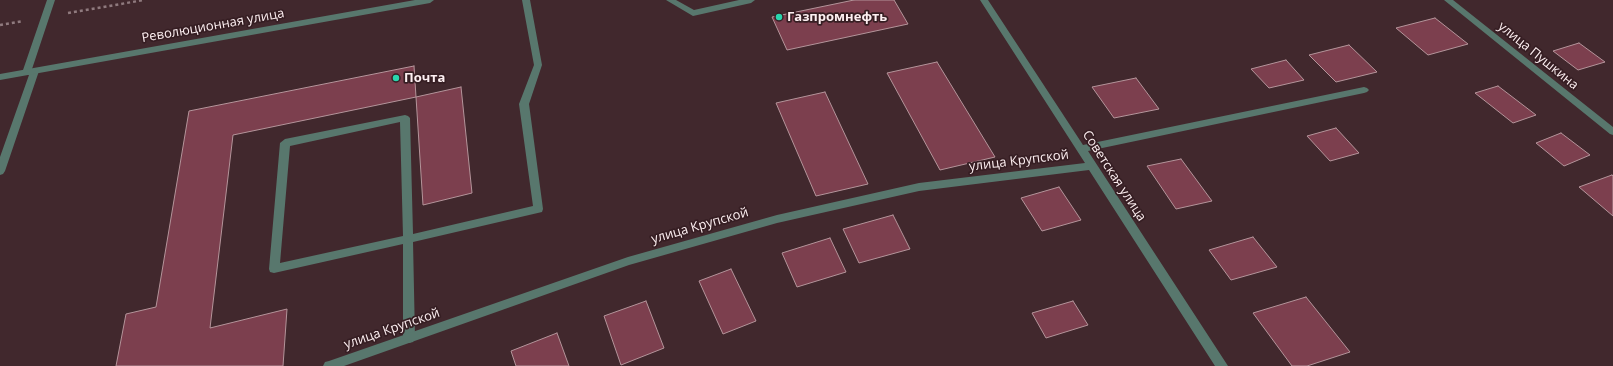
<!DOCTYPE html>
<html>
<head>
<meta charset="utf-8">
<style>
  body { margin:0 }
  canvas { display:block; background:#41282d }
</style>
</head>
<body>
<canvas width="1613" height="366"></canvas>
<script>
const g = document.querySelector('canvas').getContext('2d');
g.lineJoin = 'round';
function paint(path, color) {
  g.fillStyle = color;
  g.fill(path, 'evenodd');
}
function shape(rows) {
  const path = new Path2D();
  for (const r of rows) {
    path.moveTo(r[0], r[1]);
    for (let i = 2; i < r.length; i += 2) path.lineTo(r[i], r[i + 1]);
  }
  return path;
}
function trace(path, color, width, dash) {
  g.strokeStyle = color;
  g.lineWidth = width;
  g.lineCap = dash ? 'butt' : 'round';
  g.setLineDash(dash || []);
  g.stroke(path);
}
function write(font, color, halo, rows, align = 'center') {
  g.font = font + ' "Open Sans",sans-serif';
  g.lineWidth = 3.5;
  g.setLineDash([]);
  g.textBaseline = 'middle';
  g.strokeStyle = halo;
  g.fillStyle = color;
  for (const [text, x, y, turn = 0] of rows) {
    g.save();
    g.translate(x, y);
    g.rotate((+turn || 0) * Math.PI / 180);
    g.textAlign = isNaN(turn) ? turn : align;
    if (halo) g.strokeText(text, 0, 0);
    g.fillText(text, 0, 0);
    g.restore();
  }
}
const building = shape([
  [854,0,894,0,908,24,787,50,772,17,854,0],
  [1435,18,1468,44,1428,55,1396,28,1435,18],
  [1579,43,1605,62,1578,70,1553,51,1579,43],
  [1349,45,1377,72,1336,82,1309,55,1349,45],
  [1286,60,1304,80,1269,88,1251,69,1286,60],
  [937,62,995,157,940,170,887,73,937,62],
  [414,66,416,97,233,135,210,328,287,309,283,366,116,366,126,314,156,307,189,111,414,66],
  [1136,78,1159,109,1114,118,1092,87,1136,78],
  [1498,86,1536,115,1513,123,1475,93,1498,86],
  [461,87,472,193,423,205,416,97,461,87],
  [825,92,868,184,816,196,776,103,825,92],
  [1336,128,1359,153,1330,161,1307,136,1336,128],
  [1561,133,1590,155,1564,166,1536,143,1561,133],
  [1181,159,1212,201,1176,209,1147,166,1181,159],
  [1612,175,1613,176,1613,216,1579,187,1612,175],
  [1059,187,1081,220,1042,231,1021,198,1059,187],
  [893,215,910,249,859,263,843,229,893,215],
  [1253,237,1277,267,1231,280,1209,250,1253,237],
  [830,238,846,272,797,287,782,253,830,238],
  [731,269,756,321,723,334,699,281,731,269],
  [1306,297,1350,352,1307,366,1292,366,1253,313,1306,297],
  [646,301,664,348,621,365,604,316,646,301],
  [1073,301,1088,325,1046,338,1032,313,1073,301],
  [557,333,569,366,516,366,511,351,557,333]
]);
const path = shape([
  [68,13,144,0],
  [0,25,23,21]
]);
const lane = shape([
  [47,0,55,0,32,69,38,69,39,71,5,171,3,174,0,175,0,157,29,75,23,75,22,73,47,0],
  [522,0,530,0,542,65,529,104,543,209,542,212,413,242,415,338,413,342,409,343,405,342,403,338,403,244,274,273,270,272,269,269,280,143,285,139,405,115,408,116,410,118,413,234,533,206,519,104,534,65,522,0],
  [400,122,403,236,280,263,290,146,400,122],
  [666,0,676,0,694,10,739,0,755,0,751,3,693,16,666,0]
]);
const street = shape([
  [415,0,434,0,430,3,0,80,0,74,415,0],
  [980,0,988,0,1083,145,1364,87,1367,88,1369,90,1367,92,1364,93,1088,151,1228,366,1215,366,1089,170,919,191,777,223,629,265,344,366,323,366,325,362,329,361,628,257,777,215,919,183,1085,163,980,0],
  [1444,0,1453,0,1613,127,1613,135,1610,134,1444,0]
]);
const markers = [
  [779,17,4,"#29d5ad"],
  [396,78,4,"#29d5ad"]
];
const poiNames = [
  ["Газпромнефть",787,17],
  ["Почта",404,78]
];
const streetNames = [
  ["Революционная улица",213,26,-10],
  ["улица Пушкина",1538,56,39],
  ["улица Крупской",1019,161,-7],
  ["Советская улица",1114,176,57],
  ["улица Крупской",700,226,-16],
  ["улица Крупской",392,329,-19]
];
paint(building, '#7c3f4e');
trace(building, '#b4949a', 1);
trace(path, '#8f7a7e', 2.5, [3, 3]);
paint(lane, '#58776d');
paint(street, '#58776d');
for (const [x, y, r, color] of markers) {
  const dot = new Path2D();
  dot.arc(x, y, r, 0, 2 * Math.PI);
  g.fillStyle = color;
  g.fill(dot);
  trace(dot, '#361e23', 1.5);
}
write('bold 13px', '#fdeff1', '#361e23', poiNames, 'left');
write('13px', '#fdeff1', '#361e23', streetNames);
</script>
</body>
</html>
